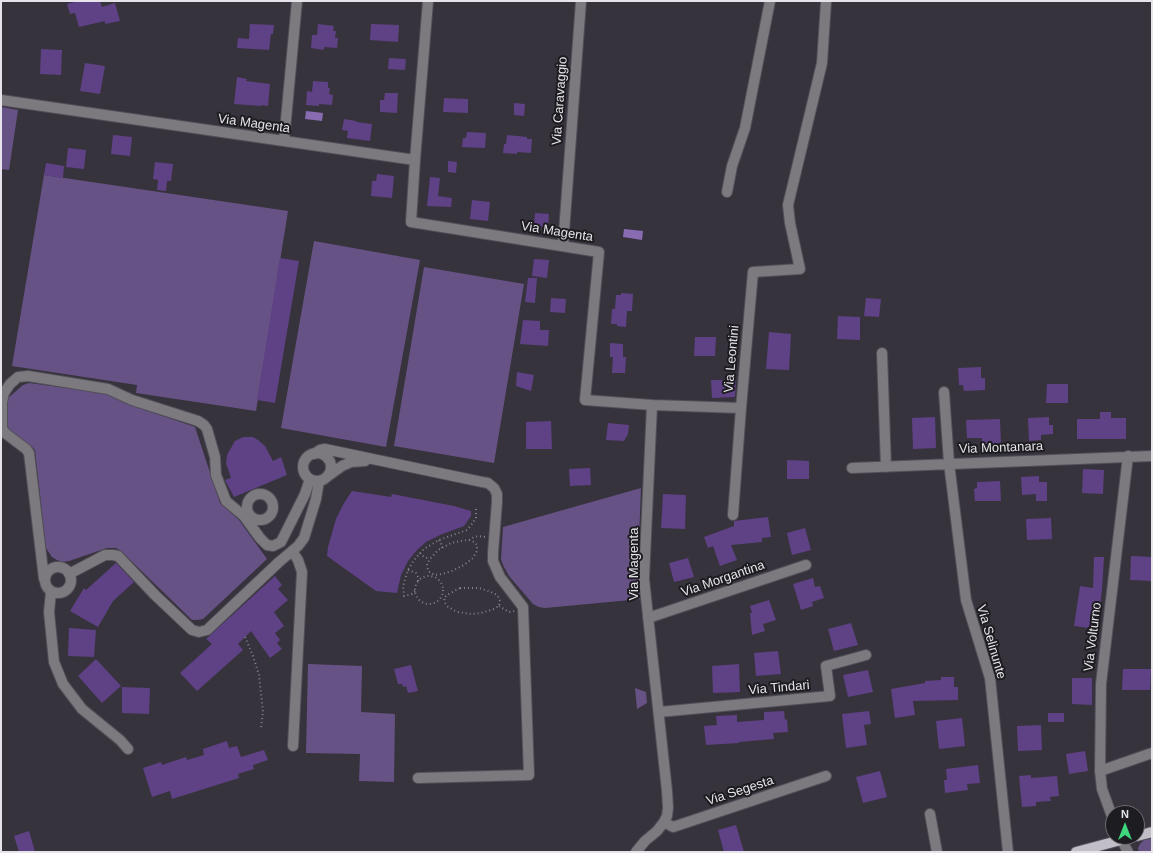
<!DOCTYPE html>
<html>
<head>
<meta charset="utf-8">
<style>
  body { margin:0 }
  #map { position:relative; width:1153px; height:853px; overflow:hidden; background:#37333d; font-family:Arial,sans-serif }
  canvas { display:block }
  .frame { position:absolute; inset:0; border:2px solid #e6e4ea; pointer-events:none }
  .north { position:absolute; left:1105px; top:805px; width:40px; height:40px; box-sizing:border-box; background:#1d1c20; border:1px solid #6d6c71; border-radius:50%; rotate:0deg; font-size:11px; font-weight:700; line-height:16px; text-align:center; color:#e6e4ea }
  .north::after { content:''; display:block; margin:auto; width:14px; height:18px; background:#3fd77d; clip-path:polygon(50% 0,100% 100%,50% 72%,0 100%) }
</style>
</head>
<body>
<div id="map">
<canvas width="1153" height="853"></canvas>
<div class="frame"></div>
<div class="north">N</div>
</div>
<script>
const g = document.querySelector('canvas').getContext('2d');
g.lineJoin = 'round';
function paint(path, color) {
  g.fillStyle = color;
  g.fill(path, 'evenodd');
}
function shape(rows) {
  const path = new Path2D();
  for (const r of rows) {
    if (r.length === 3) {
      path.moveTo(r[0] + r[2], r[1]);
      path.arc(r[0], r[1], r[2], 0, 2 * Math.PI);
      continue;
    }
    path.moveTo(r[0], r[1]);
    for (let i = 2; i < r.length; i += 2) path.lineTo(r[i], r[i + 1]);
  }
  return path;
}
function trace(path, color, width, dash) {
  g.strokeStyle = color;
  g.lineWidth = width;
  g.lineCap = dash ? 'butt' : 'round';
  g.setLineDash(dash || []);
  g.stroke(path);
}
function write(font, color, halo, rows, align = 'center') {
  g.font = font + ' Arial,sans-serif';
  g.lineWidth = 4;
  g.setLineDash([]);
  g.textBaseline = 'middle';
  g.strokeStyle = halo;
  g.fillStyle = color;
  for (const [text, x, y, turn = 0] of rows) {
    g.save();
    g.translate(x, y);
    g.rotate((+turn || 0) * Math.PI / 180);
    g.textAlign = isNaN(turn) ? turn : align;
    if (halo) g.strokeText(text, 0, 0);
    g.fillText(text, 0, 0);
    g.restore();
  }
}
const green = shape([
  [1,107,18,110,9,170,1,169],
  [44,175,288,211,256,411,136,393,137,385,12,366],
  [314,241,420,260,386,447,281,428],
  [424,267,524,284,494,463,394,446],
  [29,383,105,393,128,404,195,427,220,503,239,520,267,559,203,619,197,620,192,620,121,551,116,548,107,548,69,561,63,562,57,560,52,557,46,548,35,450,31,446,10,431,6,426,6,403,8,398,23,385],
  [641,488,638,563,641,599,545,608,539,607,533,604,509,576,503,565,501,559,503,527],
  [308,664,362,666,361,712,395,714,394,782,359,781,360,754,306,753],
  [635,688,646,692,647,703,637,709],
  [1152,838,1152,852,1139,852,1138,848,1140,844,1144,840]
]);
const water = shape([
  [306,111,323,113,322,121,305,119],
  [624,229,643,231,642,240,623,237]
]);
const building = shape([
  [78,1,100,1,102,7,115,3,120,21,105,24,105,21,79,27,75,13,70,14,67,4],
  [250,24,274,25,273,34,271,34,269,50,237,48,238,38,249,39],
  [318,24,334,26,333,31,336,31,335,38,338,38,337,48,324,47,324,50,311,48,312,35,317,35],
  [371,24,399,25,398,42,370,40],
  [41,49,62,50,61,75,40,74],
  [389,58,406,59,405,70,388,69],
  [85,63,105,66,100,94,80,91],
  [237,77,247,79,246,81,270,84,268,106,261,105,261,106,234,104],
  [313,81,328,82,328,88,330,88,329,94,333,95,332,105,319,104,319,106,306,105,307,91,312,92],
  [385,93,398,93,397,113,380,112,380,100,384,100],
  [444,98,468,99,468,113,443,112],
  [514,103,525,104,524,116,514,115],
  [344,119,356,121,356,122,372,124,370,141,347,138,348,131,342,130],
  [467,132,486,133,485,148,462,147,463,138,466,138],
  [113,135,132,137,130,156,111,154],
  [507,135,527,137,527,139,532,139,531,153,517,152,517,154,503,153,504,144,506,144],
  [68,148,86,150,84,169,66,167],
  [448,161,457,162,456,173,448,172],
  [155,162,173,164,171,181,167,181,166,191,157,190,158,180,153,179],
  [46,163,64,166,63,178,44,175],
  [377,174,394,176,392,198,371,196,372,181,376,181],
  [430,177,440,178,438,196,452,198,451,207,427,206],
  [472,200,490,202,488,221,470,219],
  [535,213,549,214,548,227,534,226],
  [280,258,299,261,275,403,257,400],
  [534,259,549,260,547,278,532,276],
  [528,278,537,278,535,303,525,302],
  [621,293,633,294,632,311,627,311,626,327,617,326,617,324,611,324,612,309,615,309,616,295,621,295],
  [551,298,566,299,565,313,550,312],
  [866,298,881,299,879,317,864,316],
  [838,316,860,317,860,340,837,339],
  [523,320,540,321,540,330,549,330,548,346,520,344],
  [769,332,791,334,789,370,766,369],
  [695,337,716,337,715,356,694,356],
  [610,343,623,344,623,357,626,357,625,373,612,373,613,357,610,357],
  [981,367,981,378,985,378,985,390,964,391,963,385,959,385,958,368],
  [517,372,534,375,531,391,516,386],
  [711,380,736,380,735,397,712,398],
  [1047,384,1068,384,1068,403,1046,403],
  [1100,412,1111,412,1111,418,1126,418,1126,439,1077,439,1077,419,1100,419],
  [935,417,936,448,913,449,912,418],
  [1049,417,1049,425,1053,425,1053,434,1041,435,1041,440,1029,441,1028,418],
  [1000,419,1001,444,982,445,982,438,967,438,966,420],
  [551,421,552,449,526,449,526,422],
  [608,423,629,425,628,434,624,441,606,440],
  [243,437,253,437,258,440,265,446,273,461,281,457,287,475,234,497,225,480,231,478,226,463,227,455,235,441],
  [787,460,809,461,809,479,787,479],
  [590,468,591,485,570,486,569,469],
  [1083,469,1104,470,1103,494,1082,493],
  [1039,476,1039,482,1047,482,1047,501,1036,501,1036,494,1022,495,1021,477],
  [1000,481,1001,501,975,501,974,489,977,488,977,482],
  [352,491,391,497,392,494,454,506,471,511,471,516,464,526,440,535,426,542,417,550,408,561,401,575,397,593,376,591,327,556,328,547,336,519,344,503],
  [663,494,686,495,685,529,661,528],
  [768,517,771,537,762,538,762,542,731,545,737,560,720,566,713,546,708,548,704,537,734,526,734,521],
  [1051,518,1052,539,1027,540,1026,519],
  [805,528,811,550,792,555,787,533],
  [1131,556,1152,557,1152,581,1130,580],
  [1094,557,1104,557,1102,590,1097,629,1074,626,1080,586,1093,588],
  [688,558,694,577,674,582,669,563],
  [116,563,134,582,113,601,98,627,70,611,84,588,86,590],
  [275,576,282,585,278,589,288,600,274,612,284,626,275,633,280,640,277,643,282,649,270,658,251,631,238,644,243,650,197,691,180,673,212,644,206,639],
  [813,578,815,587,820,586,824,598,812,602,813,606,801,610,793,584],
  [769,600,776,620,763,624,765,631,752,635,750,613,752,613,750,606],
  [851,623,858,645,834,651,828,629],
  [69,628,96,630,94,657,68,656],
  [778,651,781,674,756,676,754,653],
  [96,659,121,686,102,703,78,676],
  [739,664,740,692,713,693,712,666],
  [411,665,418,691,408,693,406,686,403,687,402,684,398,684,394,669],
  [1123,669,1151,669,1150,690,1122,690],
  [868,670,873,692,848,697,843,675],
  [941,677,954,677,954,687,958,687,958,700,913,701,915,715,895,718,891,689,925,683,925,681,941,680],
  [1072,678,1092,678,1092,705,1072,704],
  [122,687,150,688,149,714,122,713],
  [784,711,785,720,787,719,788,732,773,733,774,739,739,742,739,743,706,745,704,726,717,725,716,716,737,715,737,722,764,720,764,712],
  [869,711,871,724,864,725,867,745,846,748,842,714],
  [1048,713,1064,713,1064,722,1048,722],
  [962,718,965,746,939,749,936,721],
  [1041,725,1042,750,1018,751,1017,726],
  [227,741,229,748,237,746,241,757,264,750,268,760,253,765,254,769,238,774,239,778,172,799,170,791,152,797,143,768,161,762,162,765,186,757,187,760,204,755,203,749],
  [1085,751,1088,771,1069,774,1066,754],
  [978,765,980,783,967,784,968,790,945,793,944,780,947,780,946,769],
  [880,771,887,797,863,803,856,777],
  [1031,775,1031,778,1057,776,1059,796,1050,797,1051,801,1036,802,1036,806,1022,807,1019,776],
  [736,825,744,852,724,852,718,830],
  [29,831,35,852,19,852,14,836]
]);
const path = shape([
  [439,540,441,543,442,548],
  [469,540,474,542,477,545,477,551,473,558,464,565,452,571,442,574,435,575,428,571,427,564,430,559,438,550,451,543,461,541,469,540,472,538,478,536,485,537],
  [420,553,424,557,430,559],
  [408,570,416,573,418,577,418,582],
  [429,590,14],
  [460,588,479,588,491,592,497,595,500,601,499,606,494,609,481,613,472,614,457,612,448,607,445,603,444,598,447,595,460,588],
  [415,591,412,594,404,596,403,586,408,570,414,560,424,549,439,540,467,530,472,524,476,518,476,509],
  [499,606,509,612,514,611],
  [245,637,253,656,259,675,263,712,261,728]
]);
const minor = shape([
  [1,100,415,160,411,222,599,252,585,400,652,405,644,579,667,791,668,808,667,816,664,822,657,831,645,841,636,852],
  [284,141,297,1],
  [415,160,428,1],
  [727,192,732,166,745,128,770,1],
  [563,246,581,1],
  [882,353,886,467],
  [944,392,949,463,966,600,990,678,1008,852],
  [652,405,741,408,753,272,800,269,790,223,788,205,822,63,826,2],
  [317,467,14],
  [314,454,320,450,325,449,482,482,488,483,494,488,497,494,497,502,493,553,493,561,500,577,523,607,529,775,418,778],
  [852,468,1152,456],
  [328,476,342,466,351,462,365,461],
  [260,507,13],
  [733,515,741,408],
  [292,551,298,560,302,572,293,746],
  [58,580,13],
  [69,574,105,555,113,555,118,556,155,595,192,630,199,632,207,630,279,562,298,546,304,538,316,499,319,481],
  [44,579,29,453,26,449,5,433,2,428,2,402,4,393,10,384,18,377,28,376,108,389,132,400,198,421,204,425,207,429,215,457,216,475,226,501,244,516,260,538,267,545,273,546,281,542,305,494,310,479],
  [51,592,49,612,54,662,63,684,82,709,120,740,128,749],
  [648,618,806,565],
  [659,712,830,696,826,666,866,655],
  [1100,771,1152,753],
  [930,814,937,852],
  [1113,819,1102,789,1100,771,1101,684,1128,456],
  [664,822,673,827,826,776],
  [1120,837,1128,852]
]);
const major = shape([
  [1137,836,1152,832],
  [1076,852,1132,837]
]);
const streetNames = [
  ["Via Caravaggio",560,101,-86],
  ["Via Magenta",254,124,8],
  ["Via Magenta",557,232,9],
  ["Via Leontini",732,359,-85],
  ["Via Montanara",1001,448,-2],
  ["Via Magenta",634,564,-90],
  ["Via Morgantina",723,579,-19],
  ["Via Volturno",1093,637,-83],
  ["Via Selinunte",991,642,74],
  ["Via Tindari",779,688,-5],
  ["Via Segesta",740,791,-18]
];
paint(green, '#675285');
paint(water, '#896bb2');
paint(building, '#5f4185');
trace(minor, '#534f59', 12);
trace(major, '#534f59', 12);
trace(path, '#85828a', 2, [1, 3]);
trace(minor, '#7c7a7f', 10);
trace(major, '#c2bec8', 10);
write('13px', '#e6e4ea', '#1d1c20', streetNames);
</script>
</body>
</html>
